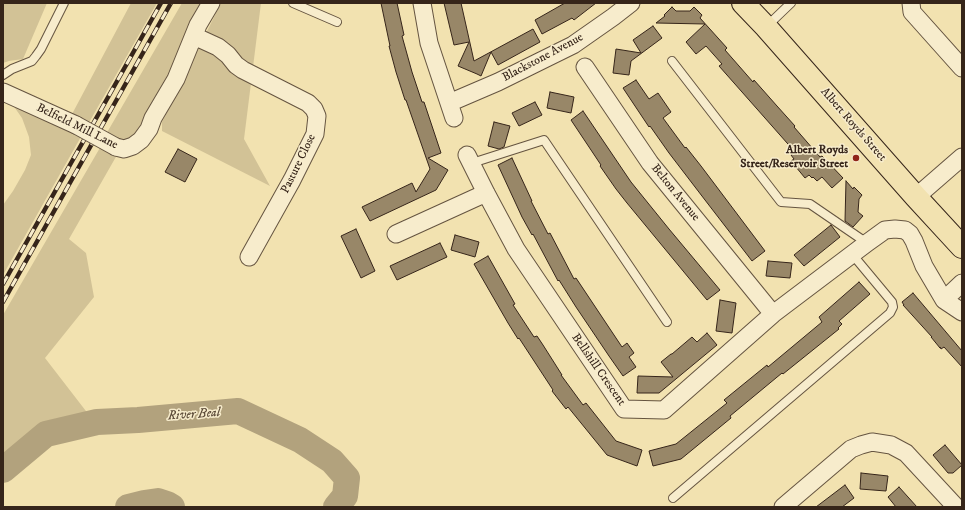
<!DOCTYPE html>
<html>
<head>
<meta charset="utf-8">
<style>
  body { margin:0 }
  #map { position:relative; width:965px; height:510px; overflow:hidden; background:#f2e2b0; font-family:"IM FELL DW Pica",serif }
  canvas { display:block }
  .frame { position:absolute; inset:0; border:4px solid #36251a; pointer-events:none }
</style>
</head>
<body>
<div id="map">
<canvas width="965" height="510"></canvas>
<div class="frame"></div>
</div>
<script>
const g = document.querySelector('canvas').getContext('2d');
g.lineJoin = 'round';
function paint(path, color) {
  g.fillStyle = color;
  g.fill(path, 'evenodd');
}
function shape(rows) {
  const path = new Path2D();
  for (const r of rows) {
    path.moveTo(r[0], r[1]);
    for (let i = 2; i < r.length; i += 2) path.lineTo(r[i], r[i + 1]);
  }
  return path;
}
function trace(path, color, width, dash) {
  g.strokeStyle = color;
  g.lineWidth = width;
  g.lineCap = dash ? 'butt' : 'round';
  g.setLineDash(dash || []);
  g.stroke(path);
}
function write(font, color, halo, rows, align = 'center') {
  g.font = font + ' "IM FELL DW Pica",serif';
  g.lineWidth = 3;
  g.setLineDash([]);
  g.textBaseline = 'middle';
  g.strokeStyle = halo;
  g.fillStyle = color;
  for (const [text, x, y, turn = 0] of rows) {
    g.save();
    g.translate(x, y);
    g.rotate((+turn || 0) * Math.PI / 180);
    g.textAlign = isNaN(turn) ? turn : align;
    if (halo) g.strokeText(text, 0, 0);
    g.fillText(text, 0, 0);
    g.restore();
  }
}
const green = shape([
  [3,3,47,3,23,59,9,61,3,63],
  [131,3,157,3,87,126,71,116],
  [182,3,206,3,138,134,127,139,119,140,105,136],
  [221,3,261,3,244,139,270,186,162,131,162,122],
  [10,101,82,135,3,275,3,205,13,191,25,170,31,155,29,137,22,118],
  [101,146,117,155,69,239,86,253,94,297,45,358,89,415,55,419,32,432,3,456,3,315]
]);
const river = shape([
  [3,470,46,434,97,422,138,420,238,411,300,440,332,461,347,478,345,496,336,507],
  [128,507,144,503,158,501,167,504,172,507]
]);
const building = shape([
  [381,3,397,3,404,35,402,36,412,72,422,102,424,102,441,153,428,158,448,170,436,190,370,221,362,207,412,183,416,192,430,169,406,100,405,100,396,72,389,46,390,46,381,3],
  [444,3,461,3,474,61,533,29,540,42,498,65,491,52,481,76,477,74,458,66,469,42,454,45,444,3],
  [565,3,596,3,574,20,572,18,542,34,535,20,565,3],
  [672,7,676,11,690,11,694,7,702,15,700,18,727,48,725,50,753,82,754,80,777,106,795,126,794,127,820,157,822,156,843,178,832,188,822,177,817,181,813,177,812,178,809,175,805,178,791,161,794,159,791,155,795,152,719,66,722,64,706,46,696,54,686,42,705,24,656,23,665,16,664,15,672,7],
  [653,26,662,38,631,61,629,75,613,73,616,49,641,53,633,40,653,26],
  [636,80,649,99,658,93,671,112,663,118,685,148,686,147,701,166,765,251,752,261,705,200,669,153,650,126,649,127,623,88,636,80],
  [550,92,574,97,571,113,547,108,550,92],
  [535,102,542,115,519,126,512,113,535,102],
  [583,111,631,182,669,229,720,290,707,300,627,203,616,189,600,166,601,165,571,120,583,111],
  [494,122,510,126,504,147,499,149,488,146,494,122],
  [178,149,197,159,185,182,165,172,178,149],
  [512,158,532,201,531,201,548,234,550,233,574,279,576,278,622,347,627,343,634,353,629,357,636,367,623,376,609,356,576,307,559,280,558,281,533,234,532,235,522,217,498,165,512,158],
  [846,181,853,189,854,187,862,195,859,199,858,212,863,216,853,227,845,221,846,181],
  [831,225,840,237,804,266,794,255,831,225],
  [356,229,375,271,361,278,341,236,356,229],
  [455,235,479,242,475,257,451,250,455,235],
  [440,243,447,257,397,280,390,266,440,243],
  [488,256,515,304,513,305,534,337,537,336,543,345,562,375,561,375,583,405,586,403,616,441,642,450,637,466,607,455,568,407,566,409,552,391,553,390,519,338,518,339,508,323,474,264,488,256],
  [768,261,792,263,790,278,766,276,768,261],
  [859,282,870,294,839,321,842,324,838,328,839,329,783,374,782,373,730,416,731,418,681,459,653,466,649,451,676,444,727,403,724,400,767,365,768,367,822,322,819,317,859,282],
  [913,293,962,351,962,367,944,347,941,349,940,347,940,348,931,337,932,337,903,305,904,305,902,302,913,293],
  [720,300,736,303,732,333,716,331,720,300],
  [707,333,717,345,659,393,637,393,638,376,673,377,661,362,671,354,672,354,692,337,697,342,707,333],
  [945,445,962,465,953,473,948,473,933,455,945,445],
  [861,473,888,476,886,491,860,489,861,473],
  [845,485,854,498,842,507,816,507,845,485],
  [899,487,917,507,896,507,888,497,899,487]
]);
const lane = shape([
  [293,3,337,22],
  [767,26,791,3],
  [672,61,781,202,810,204,867,243],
  [3,75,12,69,32,61,36,56,41,49,64,3],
  [472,163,544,140,667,322],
  [673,498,890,313,893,307,892,302,852,254]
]);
const street = shape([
  [422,3,429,43,454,118],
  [911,3,912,12,962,68],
  [194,36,218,47,228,55,236,65,243,70,308,103,314,109,317,116,315,134,292,180,249,257],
  [585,67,650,163,773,314],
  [3,92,76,125],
  [449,103,498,82,573,45,613,17,631,3],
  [116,147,124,149,133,146,141,140,149,129,153,118,176,79,198,25,211,3],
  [467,155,486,193,516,249,624,409,664,410,773,314,867,243,885,230,895,229,905,230,910,234,914,241,924,266,944,300,962,312],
  [916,197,962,157],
  [396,234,486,193],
  [944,300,962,283],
  [783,507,851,449,861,445,872,442,891,445,906,453,956,507]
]);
const primary = shape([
  [743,3,766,27,916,197,962,247]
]);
const rail = shape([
  [3,284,161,3],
  [3,302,171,3]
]);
const streetBridge = shape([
  [76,125,116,147]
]);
const markers = [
  [856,158,4,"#8f2418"]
];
const streetNames = [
  ["Blackstone Avenue",543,58,-28],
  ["Albert Royds Street",853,125,49],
  ["Belfield Mill Lane",77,127,26],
  ["Pasture Close",299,164,-64],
  ["Belton Avenue",675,193,51],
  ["Bellshill Crescent",598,370,55]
];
const poiNames = [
  ["Albert Royds",848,151],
  ["Street/Reservoir Street",848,165]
];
const waterNames = [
  ["River Beal",194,415,-4]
];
paint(green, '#d2c296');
trace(river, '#b2a27d', 26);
paint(building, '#988768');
trace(building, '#36251a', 1);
trace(lane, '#655440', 10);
trace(street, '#655440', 19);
trace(primary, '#36251a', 24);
trace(lane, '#f7eccc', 8);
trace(street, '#f7eccc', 17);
trace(primary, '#f2e2b0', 22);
trace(rail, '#36251a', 4.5);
trace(rail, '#f7eccc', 3, [9]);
trace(streetBridge, '#655440', 19, []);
trace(streetBridge, '#f7eccc', 17);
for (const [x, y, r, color] of markers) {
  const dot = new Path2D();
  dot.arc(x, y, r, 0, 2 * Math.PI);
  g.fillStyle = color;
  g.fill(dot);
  trace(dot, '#f7eccc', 1.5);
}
write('12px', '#36251a', '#f7eccc', streetNames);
write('bold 12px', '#36251a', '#f7eccc', poiNames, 'right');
write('italic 13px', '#5b4a38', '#f7eccc', waterNames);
</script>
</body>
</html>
